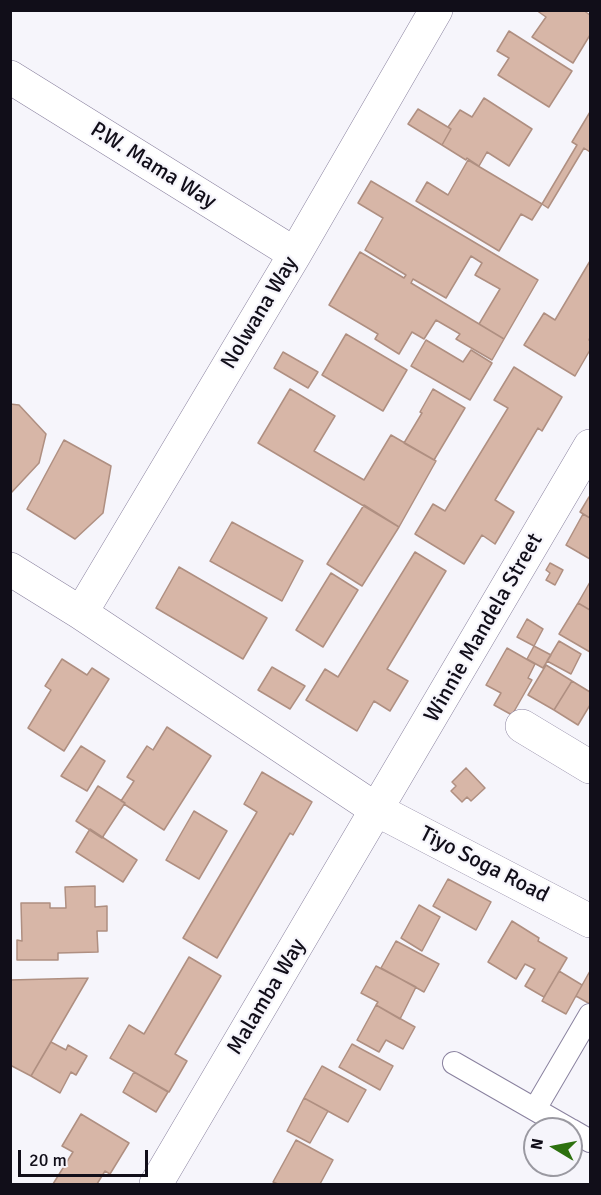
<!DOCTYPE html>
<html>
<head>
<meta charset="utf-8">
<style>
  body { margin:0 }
  #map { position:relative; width:601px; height:1195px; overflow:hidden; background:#f6f5fb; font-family:Signika,sans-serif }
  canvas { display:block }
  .frame { position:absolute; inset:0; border:12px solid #110e19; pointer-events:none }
  .north { position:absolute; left:523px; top:1117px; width:60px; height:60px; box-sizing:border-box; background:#f6f5fb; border:2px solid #9a99a1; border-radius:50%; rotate:280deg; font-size:16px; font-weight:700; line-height:24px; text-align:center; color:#110e19 }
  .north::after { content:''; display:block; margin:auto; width:21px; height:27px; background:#2d710f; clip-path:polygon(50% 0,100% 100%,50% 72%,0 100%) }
  .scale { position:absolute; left:18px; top:1150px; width:130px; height:27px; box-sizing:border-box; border:3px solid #110e19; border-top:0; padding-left:8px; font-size:18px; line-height:21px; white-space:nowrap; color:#110e19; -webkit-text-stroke:4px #f6f5fb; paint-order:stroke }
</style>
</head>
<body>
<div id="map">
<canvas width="601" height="1195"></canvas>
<div class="frame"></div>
<div class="north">N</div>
<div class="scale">20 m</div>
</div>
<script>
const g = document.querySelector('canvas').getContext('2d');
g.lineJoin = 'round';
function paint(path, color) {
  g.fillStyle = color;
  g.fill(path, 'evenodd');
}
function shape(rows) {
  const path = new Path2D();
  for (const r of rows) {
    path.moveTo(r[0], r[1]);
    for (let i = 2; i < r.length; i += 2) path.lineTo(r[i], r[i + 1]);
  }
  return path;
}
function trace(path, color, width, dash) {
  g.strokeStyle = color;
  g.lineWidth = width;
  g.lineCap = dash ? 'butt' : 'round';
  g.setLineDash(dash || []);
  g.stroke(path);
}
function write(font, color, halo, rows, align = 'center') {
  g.font = font + ' Signika,sans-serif';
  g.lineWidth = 4.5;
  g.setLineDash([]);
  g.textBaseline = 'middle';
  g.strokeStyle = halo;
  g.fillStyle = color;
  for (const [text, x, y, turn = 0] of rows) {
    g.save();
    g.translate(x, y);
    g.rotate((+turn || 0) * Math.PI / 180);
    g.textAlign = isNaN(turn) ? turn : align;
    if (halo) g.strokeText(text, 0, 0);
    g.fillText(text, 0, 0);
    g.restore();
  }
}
const building = shape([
  [536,10,583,10,590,15,590,35,573,63,532,37,546,17,536,10],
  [509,31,572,71,549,107,498,75,509,58,497,51,509,31],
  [484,98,532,129,509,166,487,152,479,166,467,158,466,160,442,145,451,129,448,127,460,110,472,117,484,98],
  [418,109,451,129,442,145,408,124,418,109],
  [590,112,590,152,584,148,548,208,542,204,577,145,572,142,590,112],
  [468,160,542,204,532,220,521,214,499,251,416,201,427,182,448,195,468,160],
  [371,181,538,280,504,339,479,324,500,289,475,275,482,263,471,256,446,298,413,279,411,283,504,339,492,360,456,339,460,334,436,320,424,339,412,332,399,354,375,339,378,334,329,305,360,252,404,278,406,275,365,250,383,218,358,203,371,181],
  [590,261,590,337,589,340,590,341,590,350,575,376,524,345,544,313,555,320,590,261],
  [346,334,407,370,383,411,322,375,346,334],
  [426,340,463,362,471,350,492,363,470,400,411,366,426,340],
  [283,352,318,372,308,388,274,368,283,352],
  [514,367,562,397,542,431,538,428,495,500,514,512,495,544,482,535,464,564,415,534,433,504,445,511,508,408,494,400,514,367],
  [290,389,335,416,314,451,364,480,391,435,436,461,399,527,258,443,290,389],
  [433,389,465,408,434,460,404,443,422,413,420,412,433,389],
  [10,404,19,405,46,434,39,463,11,493,10,404],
  [64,440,111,466,103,513,75,539,27,509,64,440],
  [589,497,590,498,590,518,580,512,589,497],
  [364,505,399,527,362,586,327,564,364,505],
  [583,514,590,518,590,559,566,545,583,514],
  [232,522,303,561,282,601,210,561,232,522],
  [415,552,446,571,387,669,408,681,390,711,374,701,357,731,306,700,325,669,338,677,415,552],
  [550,563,563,570,555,585,546,580,550,573,546,570,550,563],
  [179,567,267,618,243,659,156,608,179,567],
  [331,573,358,590,323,647,296,630,331,573],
  [590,582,590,610,578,603,590,582],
  [578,603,590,610,590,652,559,634,578,603],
  [527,619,543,629,534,646,517,637,527,619],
  [559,641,581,654,571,674,547,661,559,641],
  [534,646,551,655,543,668,527,659,534,646],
  [507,648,535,664,528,678,532,680,512,715,494,705,501,693,486,685,507,648],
  [62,659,87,675,92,668,109,679,64,751,28,728,51,690,45,686,62,659],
  [546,665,572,681,554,710,528,695,546,665],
  [272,667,305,686,290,709,258,690,272,667],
  [572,681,590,692,590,705,578,725,554,710,572,681],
  [167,727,211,756,164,830,124,804,125,803,121,801,134,781,127,777,147,746,153,750,167,727],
  [81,746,105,761,87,791,61,776,81,746],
  [466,768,485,788,471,801,467,797,462,802,451,791,456,786,452,782,466,768],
  [262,772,312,802,293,835,290,833,217,958,183,938,257,812,244,804,262,772],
  [98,786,125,803,102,838,76,821,98,786],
  [194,811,227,831,199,879,166,860,194,811],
  [90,829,137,860,123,882,76,852,90,829],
  [448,879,491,902,476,930,433,906,448,879],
  [95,886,95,907,107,906,107,931,97,931,98,952,58,953,58,960,17,960,17,940,22,941,21,903,50,903,50,908,66,908,65,887,95,886],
  [419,905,440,917,422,951,401,938,419,905],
  [512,921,539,938,538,941,567,958,544,997,525,986,535,969,525,964,516,979,488,962,512,921],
  [396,941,439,964,424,992,381,968,396,941],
  [189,957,221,976,175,1054,187,1061,169,1092,110,1058,129,1025,144,1034,189,957],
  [376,966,416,987,400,1019,376,1005,378,1002,361,993,376,966],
  [559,971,582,985,566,1014,542,1001,559,971],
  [590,971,590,1004,576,996,590,971],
  [88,978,31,1076,10,1065,10,980,88,978],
  [376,1005,415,1027,403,1049,386,1040,379,1052,357,1040,376,1005],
  [51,1042,66,1050,68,1045,87,1056,76,1075,71,1072,60,1093,31,1076,51,1042],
  [352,1044,393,1066,380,1090,339,1067,352,1044],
  [322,1066,366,1090,348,1122,304,1098,322,1066],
  [134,1072,168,1092,156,1112,123,1092,134,1072],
  [304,1098,328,1111,310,1143,287,1131,304,1098],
  [81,1114,129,1143,110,1174,105,1171,97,1184,53,1184,73,1152,62,1146,81,1114],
  [296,1140,333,1160,320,1184,278,1184,273,1182,296,1140]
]);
const service = shape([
  [454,1063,569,1129],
  [535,1109,590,1015],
  [571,1130,590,1141]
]);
const minor = shape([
  [10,77,295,254],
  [10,569,81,613,377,810,590,921],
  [81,613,295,254,436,10],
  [522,726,590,767],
  [156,1184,590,446]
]);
const streetNames = [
  ["P.W. Mama Way",153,166,32],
  ["Nolwana Way",260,313,-59],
  ["Winnie Mandela Street",484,628,-60],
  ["Tiyo Soga Road",484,865,27],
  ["Malamba Way",267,997,-59]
];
paint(building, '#d7b6a7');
trace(building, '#af8f81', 1.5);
trace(service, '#8a829f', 24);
trace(minor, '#8a829f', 34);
trace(service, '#fff', 22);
trace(minor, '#fff', 33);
write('22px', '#110e19', '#f6f5fb', streetNames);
</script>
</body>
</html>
